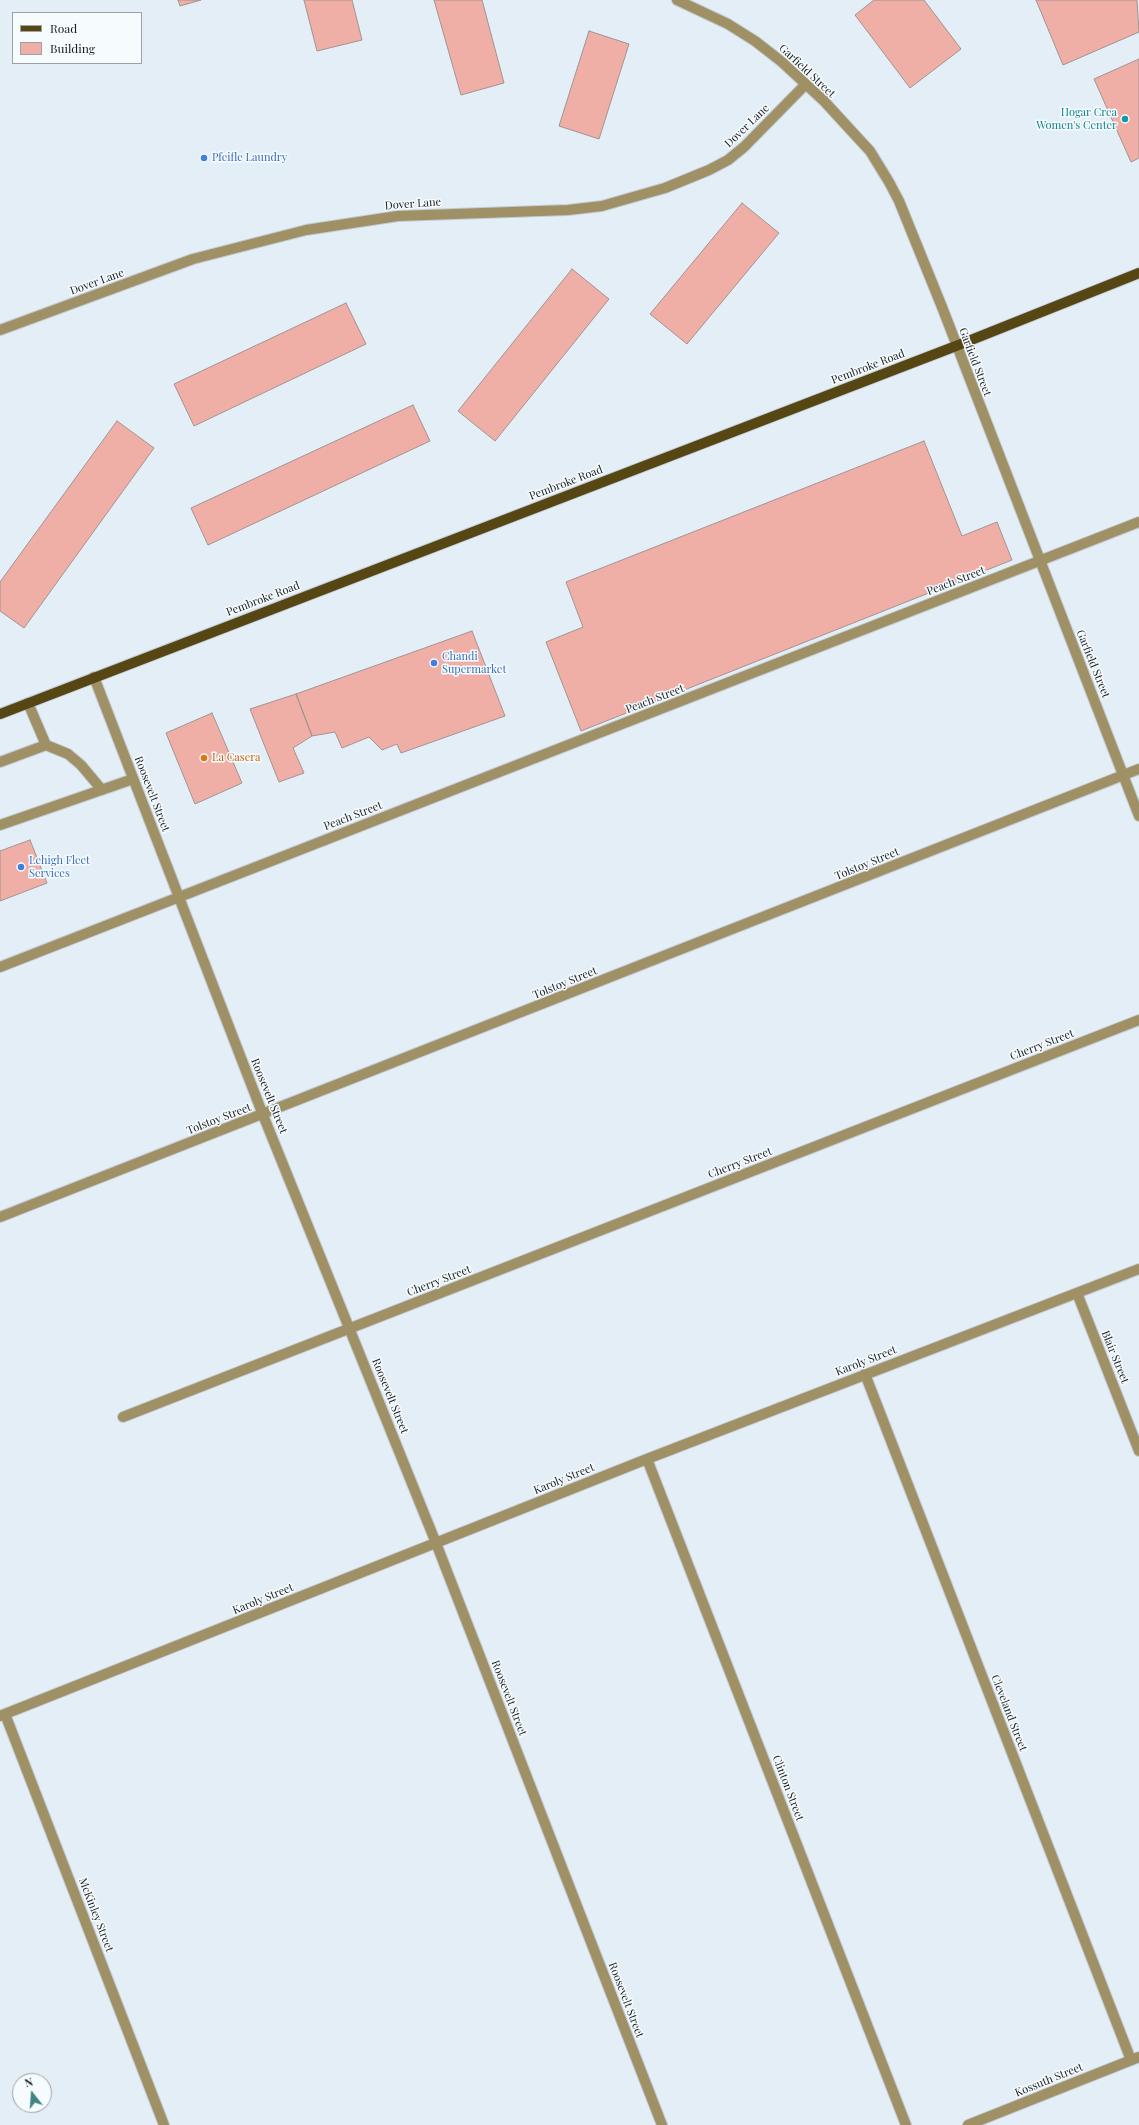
<!DOCTYPE html>
<html>
<head>
<meta charset="utf-8">
<style>
  body { margin:0 }
  #map { position:relative; width:1139px; height:2125px; overflow:hidden; background:#e4eef7; font-family:"Playfair Display",serif }
  canvas { display:block }
  .legend { position:absolute; left:12px; top:12px; width:130px; height:52px; box-sizing:border-box; background:#f6fbfe; border:1px solid #9da2a5; margin:0; padding:5px 7px; list-style:none; font-size:12px; color:#181c1f }
  .legend li { display:flex; align-items:center; gap:8px; height:20px }
  .legend b { width:20px; border:1px solid #9da2a5 }
  .north { position:absolute; left:12px; top:2073px; width:40px; height:40px; box-sizing:border-box; background:#f6fbfe; border:1px solid #9da2a5; border-radius:50%; rotate:343deg; font-size:11px; font-weight:700; line-height:16px; text-align:center; color:#181c1f }
  .north::after { content:''; display:block; margin:auto; width:14px; height:18px; background:#3d8583; clip-path:polygon(50% 0,100% 100%,50% 72%,0 100%) }
</style>
</head>
<body>
<div id="map">
<canvas width="1139" height="2125"></canvas>
<ul class="legend">
<li><b style="height:5px;background:#564614"></b>Road</li>
<li><b style="height:11px;background:#f0afa6"></b>Building</li>
</ul>
<div class="north">N</div>
</div>
<script>
const g = document.querySelector('canvas').getContext('2d');
g.lineJoin = 'round';
function paint(path, color) {
  g.fillStyle = color;
  g.fill(path, 'evenodd');
}
function shape(rows) {
  const path = new Path2D();
  for (const r of rows) {
    path.moveTo(r[0], r[1]);
    for (let i = 2; i < r.length; i += 2) path.lineTo(r[i], r[i + 1]);
  }
  return path;
}
function trace(path, color, width, dash) {
  g.strokeStyle = color;
  g.lineWidth = width;
  g.lineCap = dash ? 'butt' : 'round';
  g.setLineDash(dash || []);
  g.stroke(path);
}
function write(font, color, halo, rows, align = 'center') {
  g.font = font + ' "Playfair Display",serif';
  g.lineWidth = 3;
  g.setLineDash([]);
  g.textBaseline = 'middle';
  g.strokeStyle = halo;
  g.fillStyle = color;
  for (const [text, x, y, turn = 0] of rows) {
    g.save();
    g.translate(x, y);
    g.rotate((+turn || 0) * Math.PI / 180);
    g.textAlign = isNaN(turn) ? turn : align;
    if (halo) g.strokeText(text, 0, 0);
    g.fillText(text, 0, 0);
    g.restore();
  }
}
const building = shape([
  [178,0,201,0,180,6,178,0],
  [304,0,352,0,362,40,317,51,304,0],
  [434,0,482,0,504,83,461,95,434,0],
  [874,0,924,0,961,49,910,88,855,15,874,0],
  [1036,0,1137,0,1139,32,1063,65,1036,0],
  [589,31,629,44,599,139,559,126,589,31],
  [1139,59,1139,158,1131,162,1094,79,1139,59],
  [742,203,779,233,687,344,650,314,742,203],
  [572,269,609,299,495,441,458,411,572,269],
  [346,303,366,344,194,426,174,384,346,303],
  [413,405,430,441,208,545,191,508,413,405],
  [117,421,154,448,24,628,0,611,0,582,117,421],
  [924,441,962,536,997,522,1012,560,581,731,546,642,583,627,566,582,924,441],
  [472,631,505,716,401,753,397,744,382,750,369,737,342,748,335,732,312,736,296,694,472,631],
  [296,694,312,736,293,748,304,773,279,782,250,709,296,694],
  [212,713,242,783,195,804,166,733,212,713],
  [30,840,47,883,0,901,0,851,30,840]
]);
const minor = shape([
  [677,0,728,24,755,41,782,62,824,101,857,137,870,151,889,182,899,201,942,307,1139,816],
  [0,330,193,259,306,230,398,216,568,210,602,206,665,188,709,170,728,160,744,147,806,84],
  [94,677,263,1115,436,1543,662,2125],
  [28,703,46,745],
  [0,762,46,745,68,754,81,765,102,790],
  [0,825,133,779],
  [0,967,1139,522],
  [0,1217,1139,769],
  [1077,1293,1139,1451],
  [865,1374,1131,2060],
  [123,1417,1139,1020],
  [647,1459,906,2125],
  [5,1714,164,2125],
  [0,1716,647,1459,1139,1269],
  [968,2125,1139,2057]
]);
const major = shape([
  [0,714,956,346,1139,273]
]);
const markers = [
  [1125,119,4,"#0f9aa8"],
  [204,158,4,"#3f7fe0"],
  [434,663,4,"#3f7fe0"],
  [204,758,4,"#e8710a"],
  [21,867,4,"#3f7fe0"]
];
const streetNames = [
  ["Garfield Street",807,71,43],
  ["Dover Lane",747,126,-44],
  ["Dover Lane",413,204,-4],
  ["Dover Lane",97,282,-20],
  ["Garfield Street",975,362,69],
  ["Pembroke Road",868,367,-21],
  ["Pembroke Road",566,483,-21],
  ["Peach Street",956,581,-21],
  ["Pembroke Road",263,599,-21],
  ["Garfield Street",1093,664,68],
  ["Peach Street",655,699,-21],
  ["Roosevelt Street",152,794,69],
  ["Peach Street",353,816,-21],
  ["Tolstoy Street",867,864,-22],
  ["Tolstoy Street",565,983,-22],
  ["Cherry Street",1042,1045,-21],
  ["Roosevelt Street",269,1096,68],
  ["Tolstoy Street",219,1119,-21],
  ["Cherry Street",740,1163,-21],
  ["Cherry Street",439,1281,-21],
  ["Blair Street",1115,1357,68],
  ["Karoly Street",866,1361,-21],
  ["Roosevelt Street",390,1396,68],
  ["Karoly Street",564,1479,-22],
  ["Karoly Street",263,1599,-22],
  ["Roosevelt Street",509,1698,69],
  ["Cleveland Street",1009,1713,69],
  ["Clinton Street",788,1788,69],
  ["McKinley Street",96,1915,69],
  ["Roosevelt Street",626,2000,69],
  ["Kossuth Street",1049,2080,-22]
];
const cultureNames = [
  ["Hogar Crea",1117,113],
  ["Women's Center",1117,126]
];
const shopNames = [
  ["Pfeifle Laundry",212,158],
  ["Chandi",442,657],
  ["Supermarket",442,670],
  ["Lehigh Fleet",29,861],
  ["Services",29,874]
];
const foodNames = [
  ["La Casera",212,758]
];
paint(building, '#f0afa6');
trace(building, '#a19391', 1);
trace(minor, '#c3ccd4', 12);
trace(major, '#c3ccd4', 12);
trace(minor, '#9f9165', 10);
trace(major, '#564614', 10);
for (const [x, y, r, color] of markers) {
  const dot = new Path2D();
  dot.arc(x, y, r, 0, 2 * Math.PI);
  g.fillStyle = color;
  g.fill(dot);
  trace(dot, '#f6fbfe', 1.5);
}
write('11px', '#181c1f', '#f6fbfe', streetNames);
write('11px', '#0d838f', '#f6fbfe', cultureNames, 'right');
write('11px', '#366cbe', '#f6fbfe', shopNames, 'left');
write('11px', '#c56008', '#f6fbfe', foodNames, 'left');
</script>
</body>
</html>
